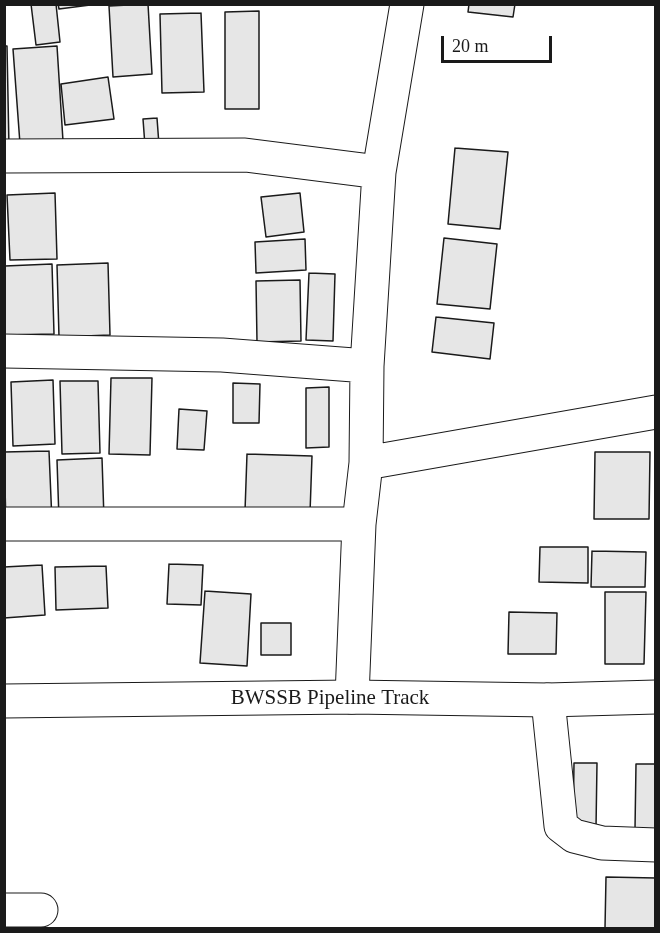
<!DOCTYPE html>
<html>
<head>
<meta charset="utf-8">
<style>
  body { margin:0 }
  #map { position:relative; width:660px; height:933px; overflow:hidden; background:#fff; font-family:Georgia,serif }
  canvas { display:block }
  .frame { position:absolute; inset:0; border:6px solid #1a1a1a; pointer-events:none }
  .scale { position:absolute; left:441px; top:36px; width:111px; height:27px; box-sizing:border-box; border:3px solid #1a1a1a; border-top:0; padding-left:8px; font-size:18px; line-height:21px; white-space:nowrap; color:#1a1a1a; -webkit-text-stroke:4px #fff; paint-order:stroke }
</style>
</head>
<body>
<div id="map">
<canvas width="660" height="933"></canvas>
<div class="frame"></div>
<div class="scale">20 m</div>
</div>
<script>
const g = document.querySelector('canvas').getContext('2d');
g.lineJoin = 'round';
function paint(path, color) {
  g.fillStyle = color;
  g.fill(path, 'evenodd');
}
function shape(rows) {
  const path = new Path2D();
  for (const r of rows) {
    path.moveTo(r[0], r[1]);
    for (let i = 2; i < r.length; i += 2) path.lineTo(r[i], r[i + 1]);
  }
  return path;
}
function trace(path, color, width, dash) {
  g.strokeStyle = color;
  g.lineWidth = width;
  g.lineCap = dash ? 'butt' : 'round';
  g.setLineDash(dash || []);
  g.stroke(path);
}
function write(font, color, halo, rows, align = 'center') {
  g.font = font + ' Georgia,serif';
  g.lineWidth = 4.5;
  g.setLineDash([]);
  g.textBaseline = 'middle';
  g.strokeStyle = halo;
  g.fillStyle = color;
  for (const [text, x, y, turn = 0] of rows) {
    g.save();
    g.translate(x, y);
    g.rotate((+turn || 0) * Math.PI / 180);
    g.textAlign = isNaN(turn) ? turn : align;
    if (halo) g.strokeText(text, 0, 0);
    g.fillText(text, 0, 0);
    g.restore();
  }
}
const building = shape([
  [31,4,56,4,60,42,36,45,31,4],
  [58,4,98,4,59,9,58,4],
  [148,4,152,74,113,77,109,6,148,4],
  [469,4,515,4,513,17,468,12,469,4],
  [259,11,259,109,225,109,225,12,259,11],
  [201,13,204,92,162,93,160,14,201,13],
  [4,46,7,46,9,148,4,148,4,46],
  [57,46,63,141,20,144,13,49,57,46],
  [108,77,114,119,65,125,61,84,108,77],
  [157,118,159,145,145,146,143,119,157,118],
  [455,148,508,152,500,229,448,224,455,148],
  [55,193,57,259,10,260,7,195,55,193],
  [300,193,304,232,266,237,261,197,300,193],
  [444,238,497,244,490,309,437,304,444,238],
  [305,239,306,270,256,273,255,242,305,239],
  [108,263,110,335,59,337,57,265,108,263],
  [52,264,54,334,4,335,5,266,52,264],
  [309,273,335,274,333,341,306,340,309,273],
  [300,280,301,341,257,342,256,281,300,280],
  [436,317,494,323,490,359,432,352,436,317],
  [111,378,152,378,150,455,109,454,111,378],
  [53,380,55,444,13,446,11,382,53,380],
  [60,381,98,381,100,453,62,454,60,381],
  [233,383,260,384,259,423,233,423,233,383],
  [329,387,329,447,306,448,306,388,329,387],
  [179,409,207,411,204,450,177,449,179,409],
  [49,451,52,522,6,524,4,452,49,451],
  [595,452,650,452,649,519,594,519,595,452],
  [247,454,312,456,310,513,245,511,247,454],
  [102,458,104,519,59,520,57,460,102,458],
  [540,547,588,547,588,583,539,582,540,547],
  [592,551,646,552,645,587,591,587,592,551],
  [169,564,203,565,201,605,167,604,169,564],
  [42,565,45,615,4,618,4,567,42,565],
  [106,566,108,608,56,610,55,567,106,566],
  [205,591,251,594,247,666,200,663,205,591],
  [605,592,646,592,644,664,605,664,605,592],
  [509,612,557,613,556,654,508,654,509,612],
  [261,623,291,623,291,655,261,655,261,623],
  [574,763,597,763,596,828,573,827,574,763],
  [636,764,656,764,656,829,635,829,636,764],
  [606,877,656,878,656,928,605,928,606,877]
]);
const minor = shape([
  [4,156,245,155,379,172],
  [4,351,222,355,367,366],
  [366,463,656,412],
  [4,524,359,524],
  [352,697,359,524,366,463,367,366,379,172,407,4],
  [548,700,561,826,574,836,602,843,656,845],
  [4,910,41,910]
]);
const tertiary = shape([
  [4,701,352,697,548,700,656,697]
]);
const streetNames = [
  ["BWSSB Pipeline Track",330,698]
];
paint(building, '#e6e6e6');
trace(building, '#1a1a1a', 1.5);
trace(minor, '#1a1a1a', 35);
trace(tertiary, '#1a1a1a', 35);
trace(minor, '#fff', 33);
trace(tertiary, '#fff', 33);
write('21px', '#1a1a1a', '#fff', streetNames);
</script>
</body>
</html>
